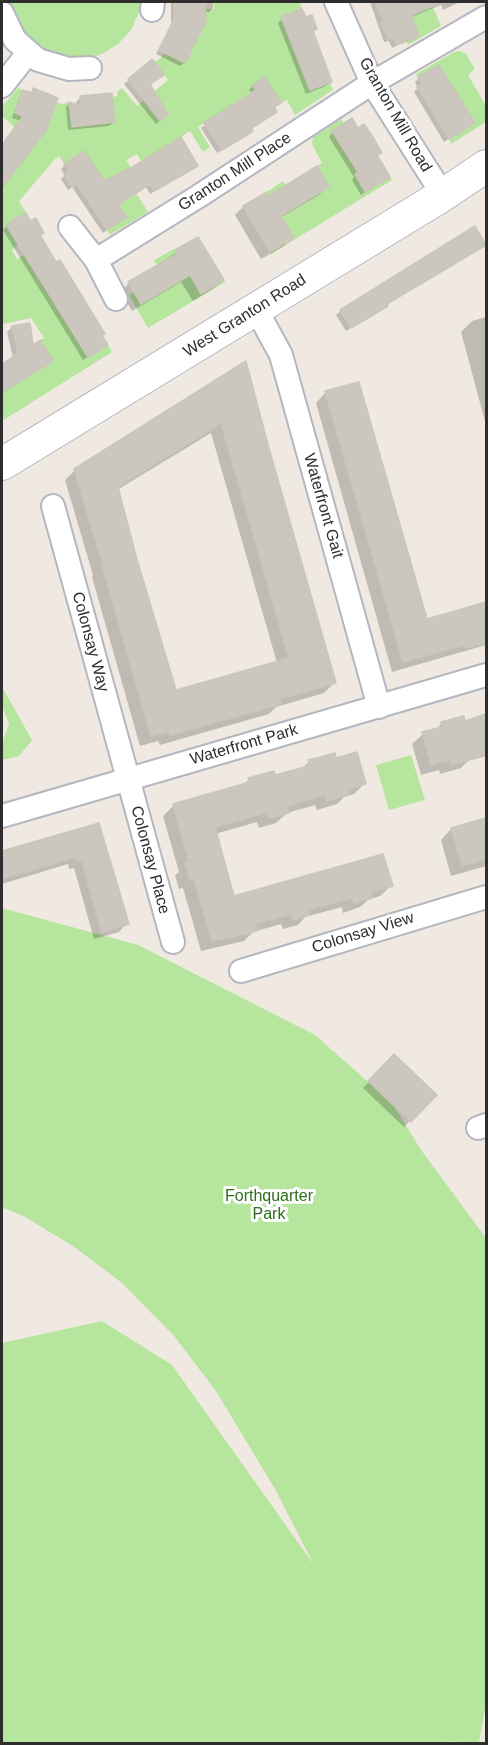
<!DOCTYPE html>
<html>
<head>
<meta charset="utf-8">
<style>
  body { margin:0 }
  #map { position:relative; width:488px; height:1745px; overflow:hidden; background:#efe9e1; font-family:Arial,sans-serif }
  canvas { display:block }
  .frame { position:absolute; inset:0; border:3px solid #2e2e2e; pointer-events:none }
</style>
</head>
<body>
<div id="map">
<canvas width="488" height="1745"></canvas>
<div class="frame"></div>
</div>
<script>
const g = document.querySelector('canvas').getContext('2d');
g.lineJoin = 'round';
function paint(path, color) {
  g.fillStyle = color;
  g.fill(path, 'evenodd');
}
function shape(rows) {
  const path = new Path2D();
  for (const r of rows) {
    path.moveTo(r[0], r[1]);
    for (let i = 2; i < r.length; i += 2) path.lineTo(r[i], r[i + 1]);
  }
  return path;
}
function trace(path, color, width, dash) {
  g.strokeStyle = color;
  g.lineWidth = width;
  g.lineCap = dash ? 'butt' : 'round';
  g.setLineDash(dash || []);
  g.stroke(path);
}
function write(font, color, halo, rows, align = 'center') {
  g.font = font + ' Arial,sans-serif';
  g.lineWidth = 6;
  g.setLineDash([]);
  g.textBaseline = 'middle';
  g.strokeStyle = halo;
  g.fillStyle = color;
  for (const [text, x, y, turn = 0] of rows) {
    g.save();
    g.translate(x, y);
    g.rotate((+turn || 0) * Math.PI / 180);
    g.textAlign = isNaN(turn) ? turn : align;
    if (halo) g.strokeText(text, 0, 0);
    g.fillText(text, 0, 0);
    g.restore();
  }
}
const green = shape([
  [9,2,142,2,139,12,131,30,118,44,102,54,83,60,54,56,29,41,12,14],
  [214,2,305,2,300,4,302,9,282,17,310,90,330,83,333,90,295,115,287,100,281,103,265,77,253,85,256,90,239,100,251,121,249,123,254,131,252,132,234,104,198,127,210,147,203,152,190,131,160,150,172,170,157,152,141,161,137,154,126,160,131,168,128,170,140,190,136,193,148,212,110,235,107,230,127,217,109,191,89,203,81,190,101,177,84,151,64,164,59,156,56,158,19,201,26,213,6,225,18,245,12,250,17,259,44,243,51,254,32,266,88,357,108,345,112,352,2,421,2,379,8,388,53,361,41,340,44,338,31,318,3,324,2,322,2,188,35,145,2,116,2,107,18,88,23,90,15,113,47,125,56,102,63,104,69,102,72,127,115,122,112,97,118,96,117,92,122,88,137,106,168,80,154,62,161,58,164,53,185,63,200,33,205,9,214,9],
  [405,2,436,2,437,5,433,7,441,26,408,45,406,41,419,35],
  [460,51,466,54,475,69,468,75,486,106,486,122,451,144,449,139,475,123,458,94,430,109,455,91,440,65,418,77,416,74,454,52],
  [341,119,344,124,332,131,350,159,370,147,358,172,355,175,365,191,390,177,392,180,271,254,270,252,293,237,267,192,283,181,285,185,288,183,301,204,329,187,317,166,322,163,312,144,313,137],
  [174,249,201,294,224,280,225,282,148,328,129,295,134,292,141,303,155,267,157,265,154,260],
  [2,687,32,740,19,756,2,760,2,744,9,724,2,705],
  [411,755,425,800,389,810,376,765],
  [2,908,138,945,315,1035,392,1103,421,1150,486,1238,486,1703,479,1743,446,1741,449,1743,2,1743,2,1343,102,1321,172,1365,314,1565,275,1489,216,1391,174,1336,122,1283,73,1246,25,1217,2,1207]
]);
const shadow = shape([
  [171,2,213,2,213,8,209,12,204,12,204,21,184,63,180,66,156,54,171,24],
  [370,2,460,2,443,10,441,5,411,17,417,35,413,39,392,48,389,41,384,42],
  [282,19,315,29,312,33,330,82,326,86,306,94,278,23],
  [162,75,149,85,162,119,156,124,124,84,129,80],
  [419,78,473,123,444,142,414,92,418,88,415,82],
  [253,86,279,103,273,108,271,115,249,130,250,132,246,136,217,153,201,128,252,94,249,90],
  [34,90,45,130,2,185,2,145,21,121,12,118,20,96,24,91,30,94],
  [80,98,114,122,109,126,68,130,66,107,70,103,77,106,76,102],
  [357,130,380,153,376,156,388,177,361,195,352,180,354,177,329,137,333,132],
  [65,165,104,183,192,169,150,194,146,187,117,205,125,217,103,233,72,187,68,190,61,179,65,175,61,169],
  [327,187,319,195,280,218,292,237,284,246,261,259,235,215,243,207,266,194,268,198],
  [30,223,43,232,39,236,106,345,83,360,3,230,7,226],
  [475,228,484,244,480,249,385,305,382,310,346,331,336,315,341,311],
  [197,239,222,280,214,288,193,301,181,282,132,311,121,291,129,283],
  [486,317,486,425,461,332,472,321],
  [12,327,32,347,51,361,2,393,2,365,13,358,7,332],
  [245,363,267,445,335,682,324,693,276,707,269,714,160,745,158,741,140,746,92,577,93,575,65,480,75,470],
  [211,433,277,663,175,692,117,490],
  [326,392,426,621,486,604,486,645,392,672,316,403],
  [486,716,486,756,468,761,461,768,440,774,439,770,421,775,412,744,423,734,435,730,441,724,463,718,464,722],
  [335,760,364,784,354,794,344,797,337,804,317,810,315,805,287,813,276,823,259,828,257,822,215,834,233,898,391,886,380,896,368,900,360,907,343,913,342,907,305,917,298,925,283,929,281,924,253,932,244,941,201,951,183,888,179,889,175,875,179,872,163,816,174,805,242,786,249,779,274,777,301,769,309,762],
  [486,819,486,866,451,876,441,840,451,829],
  [98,825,127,923,119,932,94,939,74,868,69,869,68,864,2,884,2,852],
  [394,1056,435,1095,404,1127,363,1088]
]);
const building = shape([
  [174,2,205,2,206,21,185,63,159,50,174,19,174,2],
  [375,2,444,2,411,15,419,36,396,45,393,37,388,39,381,23,384,22,375,2],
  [302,9,306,17,312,15,317,29,313,31,332,82,310,90,281,17,302,9],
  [152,59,164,75,150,84,168,115,160,121,128,79,152,59],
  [439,65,475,123,449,139,417,87,422,84,418,77,439,65],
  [265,77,281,103,274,107,277,112,250,129,252,132,222,150,204,123,256,90,252,85,265,77],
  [33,88,58,98,46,130,2,188,2,145,23,116,15,113,23,90,32,93,33,88],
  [112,93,115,122,72,127,69,102,81,106,80,96,112,93],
  [352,118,358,128,364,124,373,137,382,153,377,155,390,177,365,192,355,174,358,172,332,131,352,118],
  [181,137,198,166,154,191,150,184,118,205,127,217,107,230,77,184,72,187,64,174,69,171,64,164,84,151,104,181,131,168,181,137],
  [317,166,329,187,281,216,294,238,270,252,243,206,267,192,269,196,317,166],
  [26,213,30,221,36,218,44,233,40,235,56,262,60,260,105,334,102,336,108,345,88,357,6,225,26,213],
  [475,226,486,245,387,304,388,306,351,328,340,310,475,226],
  [198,237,224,280,201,294,190,275,141,304,128,282,177,254,175,250,198,237],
  [30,323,33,345,41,340,53,361,2,392,2,364,18,354,12,326,30,323],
  [246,361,268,445,336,683,279,699,281,704,238,716,170,735,169,731,151,736,102,565,103,565,74,469,246,361],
  [221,423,289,658,176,690,136,556,118,487,221,423],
  [359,382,427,619,486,602,486,643,465,648,464,645,403,662,325,391,359,382],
  [486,714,486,754,451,765,450,760,431,765,422,732,442,727,441,722,464,716,465,721,486,714],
  [357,752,366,784,347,789,349,794,327,801,325,795,287,806,289,813,269,818,267,812,215,827,234,896,383,854,393,886,371,892,373,897,354,903,352,898,308,910,310,915,293,920,292,914,255,924,257,931,212,941,194,878,190,879,185,863,189,862,173,804,250,782,248,778,274,771,275,775,309,766,308,760,321,757,335,753,336,758,357,752],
  [486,818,486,859,462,866,451,828,486,818],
  [99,823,129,924,102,932,82,861,77,862,76,857,2,879,2,851,99,823],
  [394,1054,437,1095,411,1122,368,1081,394,1054]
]);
const street = shape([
  [336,2,372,83,443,195],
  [152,10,153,2],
  [2,13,15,40,38,60,69,69,90,68],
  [2,86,28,53],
  [70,227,96,260,116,299],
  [96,260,199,196,372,83,486,17],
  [256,309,281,355,379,707],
  [53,506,173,942],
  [2,816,486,675],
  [241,971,486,897],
  [478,1128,486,1125]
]);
const secondary = shape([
  [2,464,443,195,486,166]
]);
const streetNames = [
  ["Granton Mill Road",395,115,60],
  ["Granton Mill Place",235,172,-33],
  ["West Granton Road",245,316,-32],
  ["Waterfront Gait",323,506,74],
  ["Colonsay Way",90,642,75],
  ["Waterfront Park",244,745,-16],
  ["Colonsay Place",150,860,75],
  ["Colonsay View",363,933,-17]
];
const parkNames = [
  ["Forthquarter",269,1197],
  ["Park",269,1215]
];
paint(green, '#b6e59e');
paint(shadow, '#0003');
paint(building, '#cbc7bf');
trace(building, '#cbc5ba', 1.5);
trace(street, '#b4b7c1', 26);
trace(secondary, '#b4b7c1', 34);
trace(street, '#fff', 22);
trace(secondary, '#fff', 32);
write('16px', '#2e2e2e', '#fff', streetNames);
write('16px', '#2c6e1b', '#fff', parkNames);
</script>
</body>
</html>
